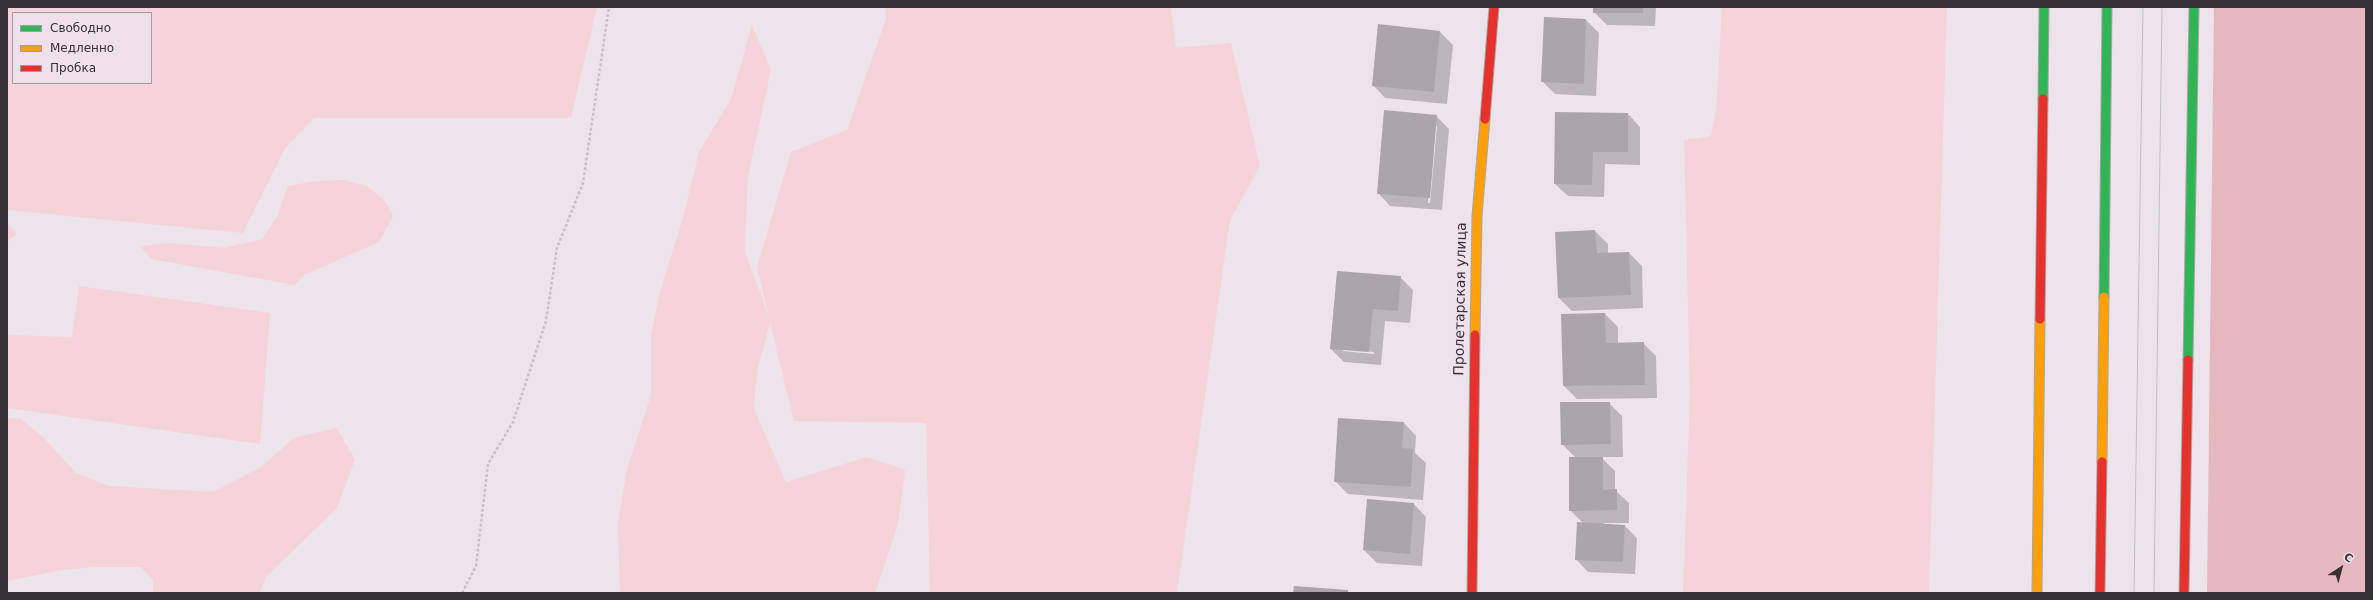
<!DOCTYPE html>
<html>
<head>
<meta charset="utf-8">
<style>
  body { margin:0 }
  #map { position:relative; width:2373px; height:600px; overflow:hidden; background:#ece4ea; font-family:"DejaVu Sans",sans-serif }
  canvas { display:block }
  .frame { position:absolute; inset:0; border:8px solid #383236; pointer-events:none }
  .legend { position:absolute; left:12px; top:12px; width:140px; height:72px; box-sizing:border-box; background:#efe0eb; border:1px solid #a69aa3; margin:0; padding:5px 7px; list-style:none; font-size:12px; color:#383236 }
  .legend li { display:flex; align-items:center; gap:8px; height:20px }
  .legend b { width:20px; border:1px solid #a69aa3 }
  .north { position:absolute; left:2321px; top:548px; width:40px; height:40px; -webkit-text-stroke:3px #efe0eb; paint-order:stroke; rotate:36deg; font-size:11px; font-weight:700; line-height:16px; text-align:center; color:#383236 }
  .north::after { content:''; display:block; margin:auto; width:14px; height:18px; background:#383236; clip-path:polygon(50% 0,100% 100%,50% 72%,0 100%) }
</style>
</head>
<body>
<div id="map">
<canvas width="2373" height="600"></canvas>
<div class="frame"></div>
<ul class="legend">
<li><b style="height:5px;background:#30b455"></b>Свободно</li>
<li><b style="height:5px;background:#ff9f0a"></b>Медленно</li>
<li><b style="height:5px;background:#e5322d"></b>Пробка</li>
</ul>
<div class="north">С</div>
</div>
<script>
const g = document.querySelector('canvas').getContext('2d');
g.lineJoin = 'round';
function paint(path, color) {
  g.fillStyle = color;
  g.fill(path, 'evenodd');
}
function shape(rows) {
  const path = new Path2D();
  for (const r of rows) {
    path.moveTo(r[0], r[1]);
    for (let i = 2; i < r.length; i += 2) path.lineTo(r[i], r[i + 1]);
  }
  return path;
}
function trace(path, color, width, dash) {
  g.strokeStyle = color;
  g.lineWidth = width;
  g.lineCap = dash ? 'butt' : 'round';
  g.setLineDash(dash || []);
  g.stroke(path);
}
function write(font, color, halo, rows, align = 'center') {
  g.font = font + ' "DejaVu Sans",sans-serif';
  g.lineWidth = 4;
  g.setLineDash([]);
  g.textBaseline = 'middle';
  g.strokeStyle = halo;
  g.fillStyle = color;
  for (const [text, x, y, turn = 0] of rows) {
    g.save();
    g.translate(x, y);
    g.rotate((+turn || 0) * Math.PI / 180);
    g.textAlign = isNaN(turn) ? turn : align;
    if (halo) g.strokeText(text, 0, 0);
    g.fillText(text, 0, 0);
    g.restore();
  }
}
const green = shape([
  [7,7,597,7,571,118,314,118,286,147,243,233,7,210],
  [13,13,151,13,151,83,13,83],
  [885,7,1171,7,1176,48,1231,43,1260,166,1230,220,1177,593,930,593,926,423,794,421,770,323,757,371,754,409,786,482,867,457,905,470,898,525,875,593,620,593,618,523,627,469,651,395,651,335,661,288,683,218,699,152,731,99,752,25,771,70,748,176,745,252,769,317,757,267,791,152,847,130,886,19],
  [1722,7,1947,7,1929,593,1683,593,1690,393,1684,140,1711,136,1716,111],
  [343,180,367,186,386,202,393,216,379,242,304,275,295,285,151,259,140,246,169,243,224,248,262,239,278,215,288,186,316,181],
  [7,222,16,234,7,242],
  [79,286,270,313,260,444,7,408,7,335,72,337],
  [7,418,21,419,44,438,76,473,109,486,213,492,261,467,294,438,337,428,355,460,337,508,266,577,259,593,153,593,153,580,141,567,93,567,62,570,7,581]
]);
const forest = shape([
  [2214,7,2366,7,2366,593,2207,593]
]);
const shadow = shape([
  [1594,7,1656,7,1655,26,1607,25,1594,12],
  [1586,20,1599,33,1596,96,1555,94,1542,81],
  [1440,32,1453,45,1447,104,1385,98,1373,85],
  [1628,114,1640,127,1640,165,1605,164,1604,197,1568,196,1555,184],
  [1436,116,1449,129,1442,210,1390,206,1378,193],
  [1435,126,1437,126,1430,203,1428,203],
  [1595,231,1608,244,1608,254,1629,253,1642,266,1643,308,1572,311,1559,298,1556,233],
  [1400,277,1413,290,1410,323,1385,321,1381,365,1344,362,1331,349],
  [1343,349,1374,352,1374,354,1343,351],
  [1605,314,1618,327,1618,344,1643,343,1656,356,1657,398,1577,399,1564,386],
  [1609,403,1622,416,1623,457,1601,457,1615,471,1615,490,1629,503,1629,523,1604,523,1604,525,1625,526,1637,538,1635,574,1588,572,1576,559,1584,524,1570,510,1576,458,1562,444],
  [1404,423,1416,436,1415,453,1426,463,1423,500,1348,494,1335,481],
  [1414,504,1426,517,1422,566,1377,563,1364,550]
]);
const building = shape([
  [1593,7,1643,7,1643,13,1593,13],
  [1544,17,1586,19,1584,84,1541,82],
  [1378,24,1440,31,1434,92,1372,86],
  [1384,110,1437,115,1430,198,1377,194],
  [1555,112,1628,113,1628,152,1593,152,1592,185,1554,184],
  [1595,230,1597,253,1629,252,1631,295,1558,298,1555,232],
  [1337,271,1401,276,1398,311,1373,309,1369,352,1330,349],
  [1605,313,1606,343,1644,342,1645,385,1563,386,1561,314],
  [1560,402,1610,402,1611,444,1561,445],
  [1338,418,1404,422,1402,448,1413,449,1411,487,1334,482],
  [1569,457,1603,457,1603,490,1617,489,1617,510,1569,511],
  [1367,499,1414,503,1410,554,1363,550],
  [1577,522,1625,525,1623,562,1575,560],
  [1294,586,1348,590,1348,593,1293,593]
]);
const path = shape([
  [462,593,476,566,488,464,513,422,546,321,557,248,583,183,609,7]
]);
const fast = shape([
  [2043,99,2044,7],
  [2104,297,2107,7],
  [2188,360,2194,7]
]);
const slow = shape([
  [1475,335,1477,216,1485,119],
  [2102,462,2104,297],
  [2037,593,2040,319]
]);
const jam = shape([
  [1485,119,1494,7],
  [2040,319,2043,99],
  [1472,593,1475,335],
  [2100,593,2102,462],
  [2184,593,2188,360]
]);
const tram = shape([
  [2134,593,2143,7],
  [2154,593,2162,7]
]);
const streetNames = [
  ["Пролетарская улица",1461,299,-89]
];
paint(green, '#f5d3d8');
paint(forest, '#e5b8bf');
paint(shadow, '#0003');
paint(building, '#aba5aa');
trace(fast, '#aba5aa', 11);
trace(slow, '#aba5aa', 11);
trace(jam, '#aba5aa', 11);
trace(path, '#c8c4c6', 2.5, [3, 2]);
trace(fast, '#30b455', 9);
trace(slow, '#ff9f0a', 9);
trace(jam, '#e5322d', 9);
trace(tram, '#c2c0c2', 1);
write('14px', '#383236', '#efe0eb', streetNames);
</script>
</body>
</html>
